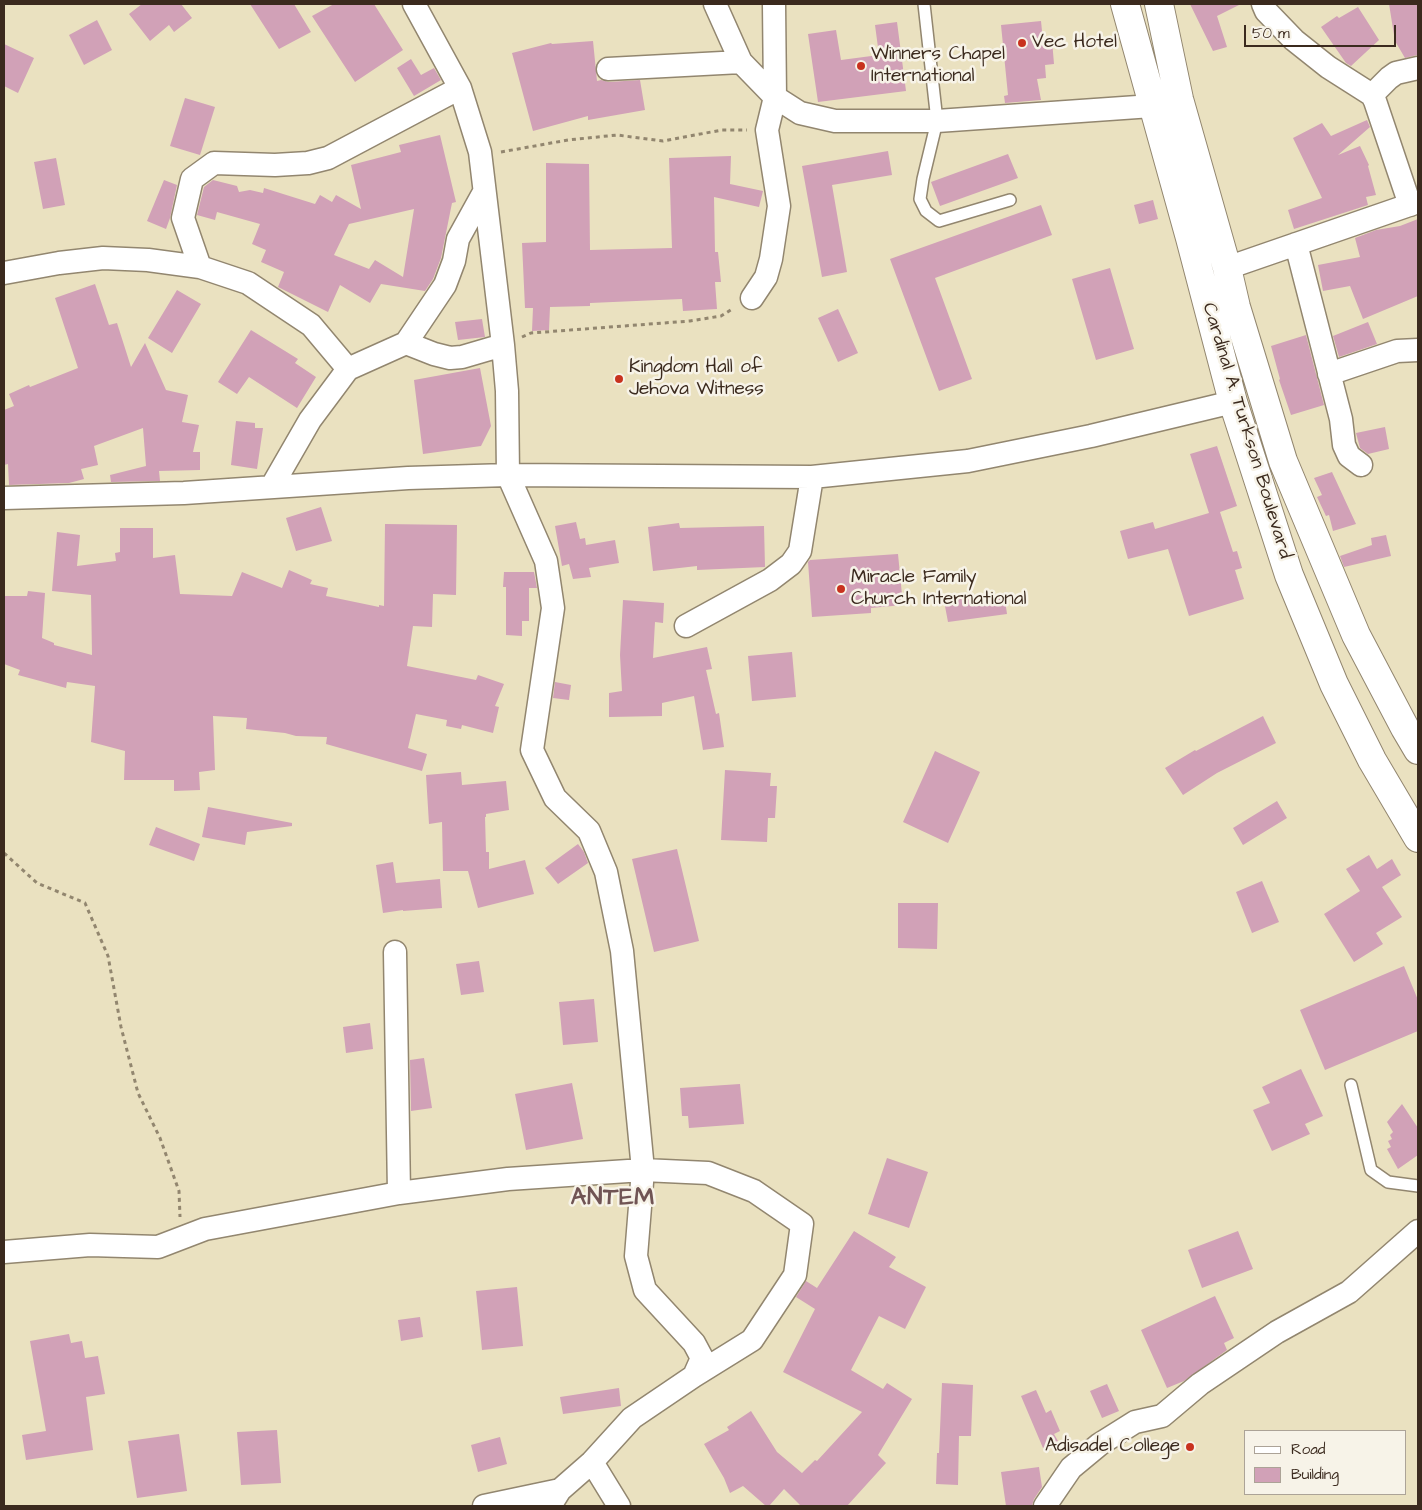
<!DOCTYPE html>
<html>
<head>
<meta charset="utf-8">
<style>
  body { margin:0 }
  #map { position:relative; width:1422px; height:1510px; overflow:hidden; background:#eae1c0; font-family:"Architects Daughter",sans-serif }
  canvas { display:block }
  .frame { position:absolute; inset:0; border:5px solid #3b2a1e; pointer-events:none }
  .legend { position:absolute; left:1244px; top:1430px; width:162px; height:65px; box-sizing:border-box; background:#f7f3e8; border:1px solid #aca397; margin:0; padding:6px 9px; list-style:none; font-size:15px; color:#3b2a1e }
  .legend li { display:flex; align-items:center; gap:10px; height:25px }
  .legend b { width:25px; border:1px solid #aca397 }
  .scale { position:absolute; left:1244px; top:25px; width:152px; height:22px; box-sizing:border-box; border:2px solid #3b2a1e; border-top:0; padding-left:6px; font-size:15px; line-height:18px; white-space:nowrap; color:#3b2a1e; -webkit-text-stroke:4px #f7f3e8; paint-order:stroke }
</style>
</head>
<body>
<div id="map">
<canvas width="1422" height="1510"></canvas>
<div class="frame"></div>
<ul class="legend">
<li><b style="height:6px;background:#fff"></b>Road</li>
<li><b style="height:14px;background:#d1a1b7"></b>Building</li>
</ul>
<div class="scale">50 m</div>
</div>
<script>
const g = document.querySelector('canvas').getContext('2d');
g.lineJoin = 'round';
function paint(path, color) {
  g.fillStyle = color;
  g.fill(path, 'evenodd');
}
function shape(rows) {
  const path = new Path2D();
  for (const r of rows) {
    path.moveTo(r[0], r[1]);
    for (let i = 2; i < r.length; i += 2) path.lineTo(r[i], r[i + 1]);
  }
  return path;
}
function trace(path, color, width, dash) {
  g.strokeStyle = color;
  g.lineWidth = width;
  g.lineCap = dash ? 'butt' : 'round';
  g.setLineDash(dash || []);
  g.stroke(path);
}
function write(font, color, halo, rows, align = 'center') {
  g.font = font + ' "Architects Daughter",sans-serif';
  g.lineWidth = 5;
  g.setLineDash([]);
  g.textBaseline = 'middle';
  g.strokeStyle = halo;
  g.fillStyle = color;
  for (const [text, x, y, turn = 0] of rows) {
    g.save();
    g.translate(x, y);
    g.rotate((+turn || 0) * Math.PI / 180);
    g.textAlign = isNaN(turn) ? turn : align;
    if (halo) g.strokeText(text, 0, 0);
    g.fillText(text, 0, 0);
    g.restore();
  }
}
const building = shape([
  [142,4,181,4,192,18,174,32,169,25,150,41,129,14],
  [250,4,294,4,311,32,279,49],
  [334,4,374,4,403,50,355,82,312,16],
  [1190,4,1241,4,1217,16,1227,47,1213,51],
  [1389,4,1418,4,1418,54,1417,55,1405,58,1395,41],
  [1358,7,1379,40,1351,66,1346,63,1321,27,1337,16,1339,18],
  [97,20,112,50,84,65,69,35],
  [1041,21,1043,41,1052,40,1054,64,1045,65,1046,78,1037,79,1041,100,1005,103,1004,96,1008,95,1001,25],
  [897,22,906,91,818,102,808,34,836,30,841,60,879,55,875,25],
  [593,41,597,81,601,80,609,82,640,80,645,110,588,120,588,116,533,131,512,53,551,43,552,44],
  [4,44,34,58,18,93,4,86],
  [411,59,421,75,434,68,441,80,414,96,397,68],
  [185,98,215,107,200,155,170,146],
  [1367,120,1370,127,1338,155,1360,146,1369,165,1368,166,1376,195,1366,197,1368,205,1294,229,1288,210,1322,198,1293,138,1322,123,1331,136],
  [440,135,456,202,452,203,441,258,433,279,425,291,381,284,370,303,340,285,328,312,278,287,284,272,261,262,266,250,252,244,260,224,217,212,215,220,197,215,204,187,213,180,237,186,239,192,250,190,263,193,264,188,315,204,320,195,332,202,336,195,361,209,351,165,401,152,399,145],
  [414,209,403,277,375,260,369,269,334,255,349,224],
  [888,151,892,175,832,185,847,272,822,277,802,166],
  [1008,154,1018,178,940,206,931,182],
  [731,156,730,184,763,191,759,207,714,197,715,252,718,252,721,282,715,282,717,309,683,311,682,299,590,303,590,306,550,307,549,330,532,331,533,308,525,308,522,243,546,242,546,163,589,164,590,250,672,248,669,158],
  [56,158,65,205,43,209,34,162],
  [164,180,177,185,170,218,166,229,147,221],
  [1153,200,1158,219,1139,224,1134,205],
  [1041,205,1052,235,935,278,972,379,939,391,890,259],
  [1418,219,1418,296,1363,319,1350,286,1323,291,1318,265,1360,257,1355,238,1376,230,1400,226],
  [1110,268,1134,349,1096,360,1072,279],
  [95,284,109,325,117,323,131,367,145,343,166,390,188,395,182,422,199,425,193,452,200,452,200,470,159,471,160,481,111,482,110,475,146,466,143,428,94,446,98,465,81,469,84,479,69,483,9,485,8,464,4,465,4,410,14,406,9,394,29,385,30,387,78,368,55,298],
  [177,290,201,304,172,353,148,338],
  [838,309,858,353,838,362,818,318],
  [482,319,485,337,458,340,455,322],
  [1368,322,1377,344,1339,357,1333,336],
  [251,330,298,359,295,363,316,377,297,408,249,377,237,394,218,382],
  [1306,335,1324,405,1291,415,1279,380,1280,379,1271,346],
  [480,368,491,426,481,446,423,454,414,380],
  [236,421,255,423,255,428,263,428,257,469,231,465],
  [1385,427,1389,449,1368,454,1360,448,1356,433],
  [1217,446,1237,506,1220,512,1233,552,1237,551,1242,568,1235,570,1244,599,1189,616,1168,549,1128,559,1120,531,1153,522,1155,529,1209,513,1190,454],
  [1332,472,1356,524,1333,531,1329,515,1326,516,1317,497,1322,495,1314,478],
  [321,507,332,541,296,551,286,518],
  [576,522,580,539,585,538,586,545,615,540,619,563,589,568,591,577,573,579,569,564,562,566,555,526],
  [679,523,680,528,764,526,765,567,697,570,697,566,653,571,648,527],
  [385,524,457,525,456,595,433,594,432,627,413,626,407,666,476,680,478,675,504,684,495,706,499,707,493,733,462,725,461,729,446,726,447,720,416,714,408,748,427,754,422,771,326,744,327,737,296,736,285,733,246,729,247,718,213,716,215,770,199,772,200,790,174,791,174,780,124,780,125,751,91,742,95,686,67,682,66,688,18,675,20,670,4,664,4,596,27,596,28,591,45,593,42,638,54,643,54,645,92,655,91,595,52,591,57,532,80,535,77,566,116,561,115,553,120,552,120,528,153,528,153,558,175,555,180,594,232,596,242,572,282,588,289,570,312,580,310,584,328,588,326,596,379,607,379,605,384,606],
  [1386,535,1391,556,1344,567,1340,556,1372,545,1371,538],
  [898,554,903,605,871,608,871,613,812,617,808,562,810,560],
  [504,572,534,572,537,588,529,588,529,621,522,621,522,636,506,635,506,587,503,587],
  [1004,593,1007,614,948,622,944,601],
  [623,600,664,603,663,623,655,622,653,658,707,647,712,669,706,670,716,714,719,713,724,747,703,750,694,696,662,703,662,716,609,717,609,693,622,691,620,655],
  [792,652,796,697,752,701,748,656],
  [555,682,571,685,569,700,553,698],
  [1263,716,1276,743,1217,773,1183,795,1165,768,1195,750,1196,751],
  [935,751,980,772,948,843,903,822],
  [725,770,771,773,770,786,777,786,775,818,768,818,767,842,721,840],
  [461,772,462,785,506,781,509,810,486,814,486,817,485,817,486,852,489,852,489,869,525,860,534,894,478,908,468,871,443,871,442,822,429,824,426,775],
  [1277,801,1287,818,1243,845,1233,828],
  [208,807,292,823,292,826,247,832,245,845,202,837],
  [156,827,200,844,194,861,149,845],
  [578,844,584,852,588,863,558,884,545,868],
  [677,849,699,941,654,952,632,859],
  [1369,855,1377,869,1392,859,1401,875,1382,887,1402,917,1376,933,1383,944,1354,962,1324,914,1360,891,1346,869],
  [393,862,396,883,440,879,442,908,403,911,403,910,383,913,376,865],
  [1262,881,1279,922,1252,933,1236,892],
  [898,903,938,903,937,949,898,948],
  [479,961,484,992,461,995,456,964],
  [1404,966,1418,1000,1418,1031,1325,1070,1300,1010],
  [594,999,598,1042,563,1045,559,1002],
  [370,1023,373,1049,346,1053,343,1027],
  [424,1058,432,1108,411,1111,410,1060],
  [1301,1069,1323,1116,1305,1124,1310,1134,1272,1151,1253,1110,1270,1103,1262,1087],
  [572,1083,583,1139,526,1150,515,1094],
  [740,1084,744,1124,689,1128,688,1116,682,1116,680,1088],
  [1402,1104,1418,1128,1418,1155,1398,1169,1387,1149,1391,1147,1388,1141,1392,1139,1390,1135,1393,1132,1387,1122],
  [887,1158,928,1172,909,1228,868,1214],
  [854,1231,896,1257,889,1267,926,1287,905,1329,879,1316,851,1370,883,1389,887,1383,912,1399,878,1455,886,1463,847,1506,801,1506,784,1489,769,1506,766,1506,743,1486,730,1493,724,1478,704,1444,729,1430,727,1427,751,1411,777,1452,802,1473,815,1460,817,1461,862,1412,783,1372,815,1309,796,1297,806,1281,817,1288],
  [1238,1231,1253,1269,1202,1288,1188,1250],
  [517,1287,523,1346,482,1350,476,1291],
  [1215,1296,1234,1338,1224,1343,1227,1350,1184,1381,1167,1388,1141,1330],
  [420,1317,423,1337,401,1341,398,1320],
  [69,1334,71,1343,82,1341,85,1358,98,1356,105,1394,86,1397,93,1450,26,1460,22,1435,46,1431,30,1341],
  [942,1383,973,1385,971,1436,959,1436,958,1485,936,1484,937,1453,939,1453],
  [1107,1384,1119,1411,1102,1418,1090,1391],
  [619,1388,621,1406,563,1414,560,1397],
  [1036,1390,1046,1413,1051,1410,1060,1431,1054,1434,1058,1441,1043,1448,1021,1396],
  [277,1430,281,1483,241,1485,237,1432],
  [179,1434,187,1491,137,1498,128,1441],
  [500,1437,507,1464,478,1472,471,1445],
  [1039,1467,1042,1487,1034,1499,1032,1506,1006,1506,1001,1472]
]);
const path = shape([
  [501,152,568,140,617,135,663,141,722,130,747,130],
  [522,337,531,333,690,321,721,316,734,308],
  [4,853,37,883,85,903,108,956,121,1027,138,1093,160,1138,179,1191,180,1217]
]);
const lane = shape([
  [924,4,937,121,923,179,920,199,926,211,939,221,1010,200],
  [1351,1085,1371,1170,1388,1182,1418,1186]
]);
const street = shape([
  [715,4,741,62,775,97,767,130,779,206,771,259,766,277,752,298],
  [774,4,775,97,800,113,835,121,937,121,1152,106],
  [1263,4,1266,11,1294,40,1328,67,1372,95,1389,78,1396,73,1418,68],
  [608,69,741,62],
  [1372,95,1375,101,1410,205],
  [1296,244,1341,419,1344,445,1349,456,1361,465],
  [200,267,183,218,192,179,214,163,275,165,308,163,328,158,460,88],
  [1227,268,1418,202],
  [4,273,59,263,103,258,148,260,200,267,248,283,311,325,348,369],
  [406,343,445,285,454,261,458,239,484,192],
  [1329,374,1397,351,1418,350],
  [272,486,310,420,348,369,406,343,434,354,450,358,462,357,503,345],
  [4,498,184,493,408,478,508,475,507,391,503,345,480,152,460,88,414,4],
  [686,626,770,580,791,564,800,551,812,477],
  [395,952,399,1193],
  [4,1252,90,1245,158,1247,205,1229,399,1193,508,1179,643,1170,708,1173,754,1191,802,1224,795,1275,752,1340,694,1376],
  [592,1462,619,1506],
  [484,1506,560,1490],
  [550,1506,560,1490,592,1462,632,1418,694,1376,702,1358,694,1343,645,1290,636,1256,643,1170,622,951,606,872,589,831,555,798,532,750,553,608,546,561,508,475,812,477,968,461,1091,436,1233,402],
  [1045,1506,1071,1468,1100,1444,1135,1422,1162,1416,1200,1384,1277,1332,1349,1292,1418,1231]
]);
const secondary = shape([
  [1125,4,1190,238,1233,402,1289,575,1334,684,1372,760,1418,838],
  [1159,4,1179,99,1227,268,1236,307,1283,461,1356,635,1405,728,1418,750]
]);
const markers = [
  [1022,43,5,"#c8321e"],
  [861,66,5,"#c8321e"],
  [619,379,5,"#c8321e"],
  [841,589,5,"#c8321e"],
  [1190,1447,5,"#c8321e"]
];
const poiNames = [
  ["Vec Hotel",1032,43],
  ["Winners Chapel",871,55],
  ["International",871,77],
  ["Kingdom Hall of",629,368],
  ["Jehova Witness",629,390],
  ["Miracle Family",851,578],
  ["Church International",851,600],
  ["Adisadel College",1180,1447,"right"]
];
const streetNames = [
  ["Cardinal A. Turkson Boulevard",1246,431,73]
];
const districtNames = [
  ["ANTEM",613,1199]
];
paint(building, '#d1a1b7');
trace(lane, '#92866f', 14);
trace(street, '#92866f', 25);
trace(secondary, '#92866f', 30);
trace(path, '#92866f', 3, [4, 4]);
trace(lane, '#fff', 11);
trace(street, '#fff', 22);
trace(secondary, '#fff', 28);
for (const [x, y, r, color] of markers) {
  const dot = new Path2D();
  dot.arc(x, y, r, 0, 2 * Math.PI);
  g.fillStyle = color;
  g.fill(dot);
  trace(dot, '#f7f3e8', 2);
}
write('19px', '#3b2a1e', '#f7f3e8', poiNames, 'left');
write('19px', '#3b2a1e', '#f7f3e8', streetNames);
g.letterSpacing = '1px';
write('bold 24px', '#705454', '#f7f3e8', districtNames);
g.letterSpacing = '0px';
</script>
</body>
</html>
